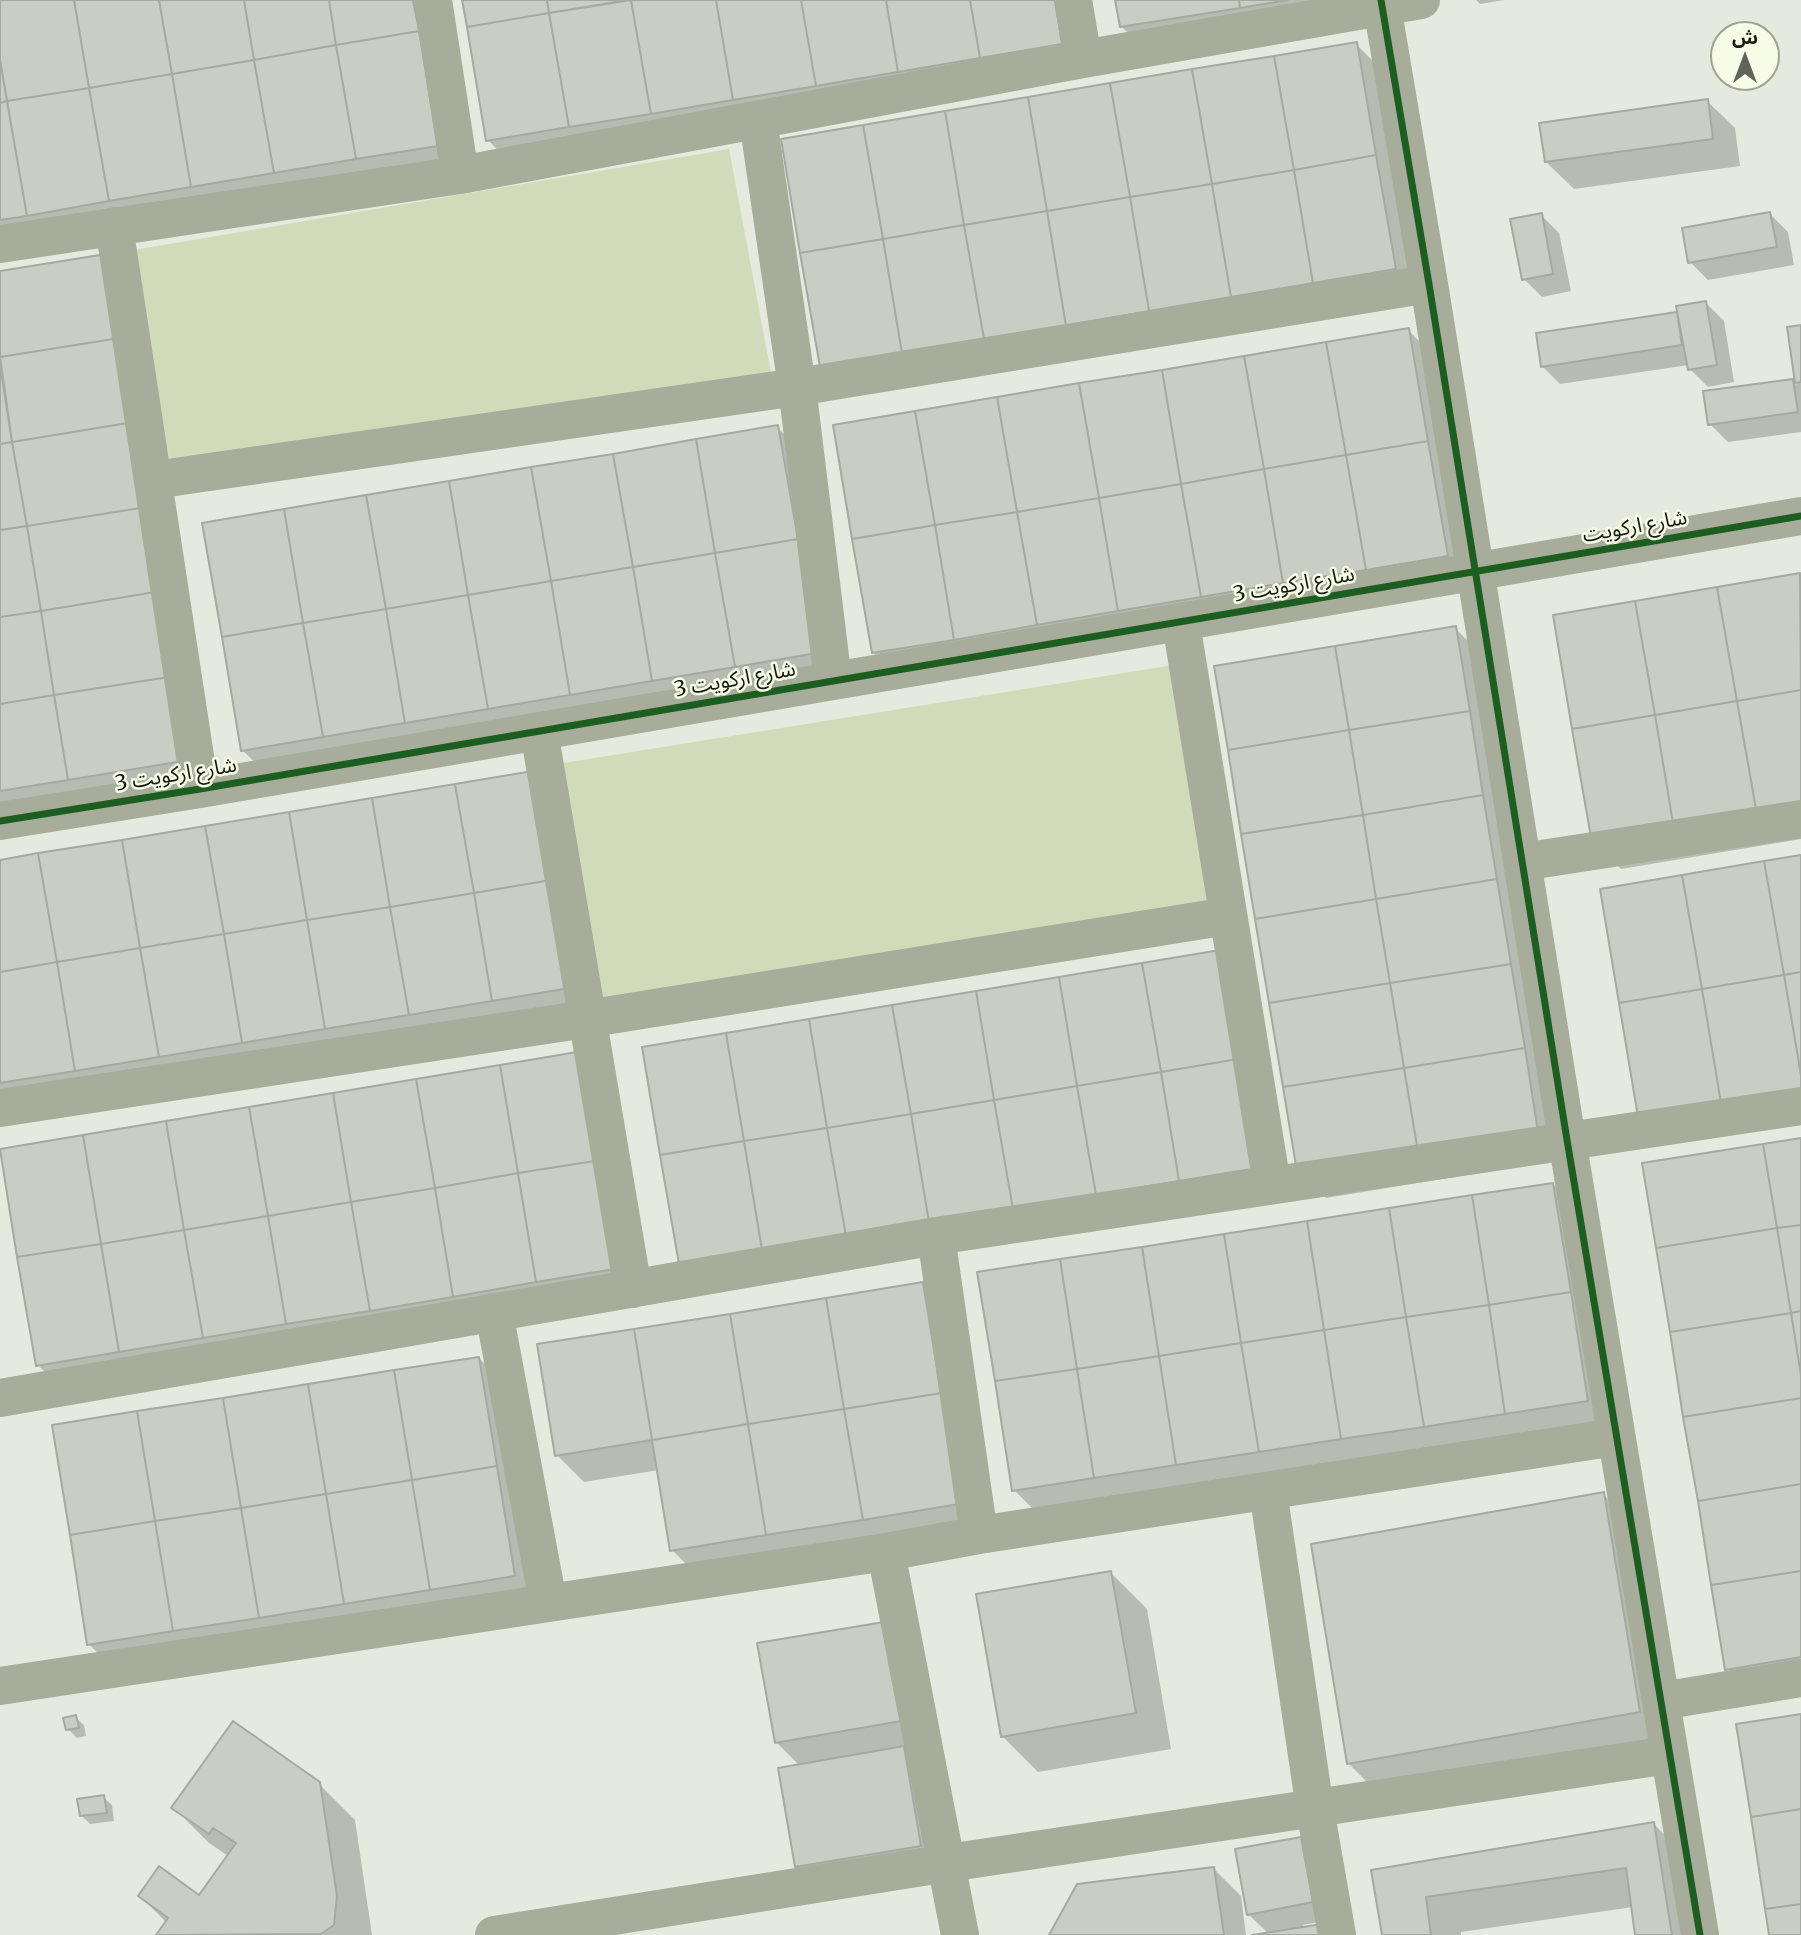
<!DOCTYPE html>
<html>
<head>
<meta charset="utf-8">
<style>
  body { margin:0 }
  #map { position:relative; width:1801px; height:1935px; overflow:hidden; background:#e6eade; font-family:Merriweather,"Noto Sans Arabic",serif }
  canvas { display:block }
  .north { position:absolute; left:1710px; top:21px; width:70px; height:70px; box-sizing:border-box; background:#f6fce6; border:2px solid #9da291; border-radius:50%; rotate:0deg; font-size:19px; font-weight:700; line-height:28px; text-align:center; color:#171a12 }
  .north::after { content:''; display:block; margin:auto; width:24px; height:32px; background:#5f6359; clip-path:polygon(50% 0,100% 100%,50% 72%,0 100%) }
</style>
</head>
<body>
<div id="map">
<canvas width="1801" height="1935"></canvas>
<div class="north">ش</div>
</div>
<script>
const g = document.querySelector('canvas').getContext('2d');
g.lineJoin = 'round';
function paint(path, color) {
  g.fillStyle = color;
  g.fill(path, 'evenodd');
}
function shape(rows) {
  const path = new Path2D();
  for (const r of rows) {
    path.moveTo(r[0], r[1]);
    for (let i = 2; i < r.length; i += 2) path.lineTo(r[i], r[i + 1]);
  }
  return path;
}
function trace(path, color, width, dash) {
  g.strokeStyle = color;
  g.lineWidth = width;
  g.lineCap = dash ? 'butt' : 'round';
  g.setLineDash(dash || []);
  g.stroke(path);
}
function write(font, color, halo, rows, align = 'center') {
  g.font = font + ' Merriweather,"Noto Sans Arabic",serif';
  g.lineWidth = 5;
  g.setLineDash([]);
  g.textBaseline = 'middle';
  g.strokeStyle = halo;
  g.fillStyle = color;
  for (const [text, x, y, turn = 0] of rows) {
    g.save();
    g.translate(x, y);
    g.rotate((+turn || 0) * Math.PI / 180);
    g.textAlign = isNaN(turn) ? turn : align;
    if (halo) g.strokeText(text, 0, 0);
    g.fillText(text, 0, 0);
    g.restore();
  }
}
const green = shape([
  [729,149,771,373,171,467,128,251],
  [1180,664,1218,907,599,1005,557,764]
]);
const shadow = shape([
  [0,0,435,0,464,172,0,251],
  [464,0,1076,0,1088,71,515,168,488,140],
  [1117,0,1385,0,1148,53,1121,26],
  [1476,0,1504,0,1480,4],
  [1356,44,1383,71,1422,296,849,393],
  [1707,101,1735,128,1740,166,1574,189,1546,162],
  [1770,214,1788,232,1794,265,1708,280,1690,262],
  [1541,215,1559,233,1571,291,1542,297,1524,279],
  [0,272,215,787,0,821],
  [1706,303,1724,321,1734,382,1708,387,1690,369,1689,365,1560,384,1542,366,1538,335,1680,314],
  [1801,327,1801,432,1728,442,1710,424,1792,381,1797,385,1789,328],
  [1408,330,1435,357,1474,582,901,680,874,653],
  [777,427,804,454,843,680,270,777,242,750],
  [1801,575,1801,839,1621,869,1594,842,1555,617],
  [1455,628,1482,655,1564,1159,1326,1198,1299,1171],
  [538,772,602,1014,0,1090,0,862],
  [582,1053,646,1295,65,1392,38,1365],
  [1801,1140,1801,1689,1754,1696,1727,1669],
  [1553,1184,1580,1212,1614,1428,1041,1517,1014,1490],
  [922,1284,949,1311,985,1531,699,1577,672,1550,659,1470,584,1482,557,1455],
  [479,1358,506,1386,542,1603,116,1672,89,1644],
  [1603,1494,1639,1530,1675,1748,1384,1799,1348,1763],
  [1111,1573,1147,1609,1171,1749,1038,1772,1002,1736],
  [883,1624,947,1873,823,1894,796,1867,800,1766,776,1742],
  [75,1717,84,1725,86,1736,77,1738,68,1729],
  [319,1784,355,1820,372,1935,159,1935,167,1923,140,1896,199,1897,228,1856,209,1843,173,1807],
  [103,1797,112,1805,114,1821,90,1824,81,1815],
  [1654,1824,1689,1860,1702,1935,1637,1935,1633,1907,1461,1932,1461,1935,1384,1935,1373,1872],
  [1300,1839,1318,1857,1330,1920,1303,1925,1304,1928,1321,1926,1331,1935,1263,1935,1269,1934,1248,1914,1237,1850],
  [1214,1869,1241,1896,1246,1935,1051,1935]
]);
const building = shape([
  [0,0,74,0,89,88,7,101,0,60,0,0],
  [74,0,159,0,172,74,89,88,74,0],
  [159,0,244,0,254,60,172,74,159,0],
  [244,0,329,0,336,45,254,60,244,0],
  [329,0,413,0,419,31,336,45,329,0],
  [462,0,547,0,549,13,467,27,462,0],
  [547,0,628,0,549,13,547,0],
  [631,0,716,0,733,100,651,114,631,0],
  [631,0,651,114,569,127,549,13,631,0],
  [716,0,801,0,816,86,733,100,716,0],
  [801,0,886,0,898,72,816,86,801,0],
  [886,0,970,0,980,58,898,72,886,0],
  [970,0,1055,0,1062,44,980,58,970,0],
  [1115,0,1239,0,1240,8,1120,27,1115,0],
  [1239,0,1288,0,1240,8,1239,0],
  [549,13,569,127,486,141,467,27,549,13],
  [419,31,438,146,356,159,336,45,419,31],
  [1357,42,1376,155,1294,170,1274,56,1357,42],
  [336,45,356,159,274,173,254,60,336,45],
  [1274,56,1294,170,1212,184,1192,69,1274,56],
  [0,60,7,101,0,103,0,60],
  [254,60,274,173,191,187,172,74,254,60],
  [1192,69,1212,184,1130,197,1110,83,1192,69],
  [172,74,191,187,109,201,89,88,172,74],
  [1110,83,1130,197,1047,211,1028,97,1110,83],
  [89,88,109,201,27,216,7,101,89,88],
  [1028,97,1047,211,964,225,945,111,1028,97],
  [1708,99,1713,139,1545,162,1539,123,1708,99],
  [7,101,27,216,0,220,0,103,7,101],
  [945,111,964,225,883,239,863,125,945,111],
  [863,125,883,239,800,253,781,139,863,125],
  [1376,155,1396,269,1313,283,1294,170,1376,155],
  [1294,170,1313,283,1231,297,1212,184,1294,170],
  [1212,184,1231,297,1149,311,1130,197,1212,184],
  [1130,197,1149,311,1066,326,1047,211,1130,197],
  [1047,211,1066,326,984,339,964,225,1047,211],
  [1770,212,1777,247,1688,263,1682,228,1770,212],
  [1542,213,1553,274,1522,280,1510,219,1542,213],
  [964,225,984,339,902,353,883,239,964,225],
  [883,239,902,353,820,367,800,253,883,239],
  [106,254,120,338,0,357,0,271,106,254],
  [1706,301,1717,365,1688,370,1676,306,1706,301],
  [1677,312,1682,345,1541,367,1536,333,1677,312],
  [1801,325,1801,382,1795,383,1787,327,1801,325],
  [1409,328,1428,441,1346,455,1326,342,1409,328],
  [120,338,134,422,12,442,0,357,120,338],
  [1326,342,1346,455,1264,469,1244,356,1326,342],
  [1244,356,1264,469,1181,484,1162,370,1244,356],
  [0,364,12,442,0,444,0,364],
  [1162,370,1181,484,1099,498,1079,383,1162,370],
  [1793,379,1798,412,1708,425,1703,391,1793,379],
  [1079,383,1099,498,1017,512,997,397,1079,383],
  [997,397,1017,512,935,525,915,411,997,397],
  [915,411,935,525,852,539,833,425,915,411],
  [134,422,147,507,27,526,12,442,134,422],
  [778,425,798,539,715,553,696,439,778,425],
  [696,439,715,553,633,567,613,454,696,439],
  [1428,441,1448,556,1366,570,1346,455,1428,441],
  [12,442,27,526,0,530,0,444,12,442],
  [613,454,633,567,551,581,531,467,613,454],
  [1346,455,1366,570,1283,583,1264,469,1346,455],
  [531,467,551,581,468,595,449,481,531,467],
  [1264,469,1283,583,1201,597,1181,484,1264,469],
  [449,481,468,595,386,609,366,495,449,481],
  [1181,484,1201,597,1118,611,1099,498,1181,484],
  [366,495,386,609,303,623,284,509,366,495],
  [1099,498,1118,611,1037,625,1017,512,1099,498],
  [147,507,161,591,41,611,27,526,147,507],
  [284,509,303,623,222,637,202,523,284,509],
  [1017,512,1037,625,954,640,935,525,1017,512],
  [935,525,954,640,872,653,852,539,935,525],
  [27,526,41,611,0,617,0,530,27,526],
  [798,539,817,653,735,667,715,553,798,539],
  [715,553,735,667,652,681,633,567,715,553],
  [633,567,652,681,570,695,551,581,633,567],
  [1800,573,1801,690,1737,701,1717,587,1800,573],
  [551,581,570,695,488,709,468,595,551,581],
  [1717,587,1737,701,1655,715,1635,601,1717,587],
  [161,591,175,676,54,695,41,611,161,591],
  [468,595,488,709,405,723,386,609,468,595],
  [1635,601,1655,715,1572,729,1553,615,1635,601],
  [386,609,405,723,323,737,303,623,386,609],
  [41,611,54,695,0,704,0,617,41,611],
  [303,623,323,737,241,751,222,637,303,623],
  [1456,626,1470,711,1349,730,1335,646,1456,626],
  [1335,646,1349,730,1228,750,1214,666,1335,646],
  [175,676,189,760,68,780,54,695,175,676],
  [1801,690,1801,808,1757,815,1737,701,1801,690],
  [54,695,68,780,0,791,0,704,54,695],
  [1737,701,1757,815,1674,829,1655,715,1737,701],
  [1470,711,1483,795,1363,815,1349,730,1470,711],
  [1655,715,1674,829,1592,843,1572,729,1655,715],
  [1349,730,1363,815,1241,834,1228,750,1349,730],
  [539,770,557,879,474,893,455,784,539,770],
  [455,784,474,893,390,907,372,798,455,784],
  [1483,795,1497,879,1376,899,1363,815,1483,795],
  [372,798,390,907,307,920,289,812,372,798],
  [289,812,307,920,224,934,205,826,289,812],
  [1363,815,1376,899,1255,919,1241,834,1363,815],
  [205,826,224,934,140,948,122,840,205,826],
  [122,840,140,948,57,962,38,853,122,840],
  [38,853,57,962,0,972,0,860,38,853],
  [1801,855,1801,972,1784,975,1764,861,1801,855],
  [1764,861,1784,975,1702,989,1682,875,1764,861],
  [1682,875,1702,989,1619,1003,1600,889,1682,875],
  [557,879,576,987,492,1001,474,893,557,879],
  [1497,879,1511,964,1390,983,1376,899,1497,879],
  [474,893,492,1001,409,1015,390,907,474,893],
  [1376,899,1390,983,1269,1003,1255,919,1376,899],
  [390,907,409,1015,325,1029,307,920,390,907],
  [307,920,325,1029,242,1043,224,934,307,920],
  [224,934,242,1043,159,1057,140,948,224,934],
  [140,948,159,1057,75,1071,57,962,140,948],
  [1226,949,1244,1058,1161,1072,1142,963,1226,949],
  [57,962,75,1071,0,1083,0,972,57,962],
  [1142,963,1161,1072,1077,1086,1059,977,1142,963],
  [1511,964,1525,1048,1404,1068,1390,983,1511,964],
  [1801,972,1801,1075,1784,975,1801,972],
  [1784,975,1801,1075,1801,1089,1721,1103,1702,989,1784,975],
  [1059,977,1077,1086,994,1100,976,991,1059,977],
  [1390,983,1404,1068,1283,1087,1269,1003,1390,983],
  [1702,989,1721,1103,1638,1117,1619,1003,1702,989],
  [976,991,994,1100,911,1114,892,1005,976,991],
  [892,1005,911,1114,827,1128,809,1019,892,1005],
  [809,1019,827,1128,744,1141,726,1033,809,1019],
  [726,1033,744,1141,660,1155,642,1047,726,1033],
  [1525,1048,1538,1132,1418,1152,1404,1068,1525,1048],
  [583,1051,601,1160,518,1173,500,1065,583,1051],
  [1244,1058,1263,1167,1179,1181,1161,1072,1244,1058],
  [500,1065,518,1173,435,1188,416,1079,500,1065],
  [1404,1068,1418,1152,1297,1172,1283,1087,1404,1068],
  [1161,1072,1179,1181,1096,1195,1077,1086,1161,1072],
  [416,1079,435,1188,351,1202,333,1093,416,1079],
  [1077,1086,1096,1195,1013,1209,994,1100,1077,1086],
  [333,1093,351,1202,268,1216,249,1107,333,1093],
  [994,1100,1013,1209,929,1222,911,1114,994,1100],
  [249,1107,268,1216,184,1230,166,1121,249,1107],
  [911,1114,929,1222,846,1236,827,1128,911,1114],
  [166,1121,184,1230,101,1244,83,1135,166,1121],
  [827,1128,846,1236,762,1250,744,1141,827,1128],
  [83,1135,101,1244,17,1257,0,1149,83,1135],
  [1801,1138,1801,1225,1777,1228,1763,1144,1801,1138],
  [744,1141,762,1250,679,1264,660,1155,744,1141],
  [1763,1144,1777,1228,1656,1248,1642,1163,1763,1144],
  [601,1160,620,1268,536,1282,518,1173,601,1160],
  [518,1173,536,1282,453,1297,435,1188,518,1173],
  [1553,1183,1571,1292,1489,1305,1472,1195,1553,1183],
  [435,1188,453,1297,370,1311,351,1202,435,1188],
  [1472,1195,1489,1305,1406,1317,1389,1208,1472,1195],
  [351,1202,370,1311,286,1324,268,1216,351,1202],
  [1389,1208,1406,1317,1324,1330,1307,1221,1389,1208],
  [268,1216,286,1324,203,1338,184,1230,268,1216],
  [1307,1221,1324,1330,1241,1343,1224,1234,1307,1221],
  [1801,1225,1801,1311,1791,1313,1777,1228,1801,1225],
  [1777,1228,1791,1313,1670,1332,1656,1248,1777,1228],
  [184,1230,203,1338,119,1352,101,1244,184,1230],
  [1224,1234,1241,1343,1159,1356,1142,1247,1224,1234],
  [101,1244,119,1352,36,1366,17,1257,101,1244],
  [1142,1247,1159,1356,1077,1369,1060,1259,1142,1247],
  [1060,1259,1077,1369,995,1381,977,1272,1060,1259],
  [923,1282,941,1393,844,1409,826,1298,923,1282],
  [1571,1292,1588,1401,1505,1414,1489,1305,1571,1292],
  [826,1298,844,1409,748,1424,730,1314,826,1298],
  [1489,1305,1505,1414,1424,1427,1406,1317,1489,1305],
  [1801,1311,1801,1375,1791,1313,1801,1311],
  [1791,1313,1801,1375,1801,1398,1683,1417,1670,1332,1791,1313],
  [730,1314,748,1424,652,1440,634,1329,730,1314],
  [1406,1317,1424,1427,1341,1439,1324,1330,1406,1317],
  [634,1329,652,1440,555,1456,537,1344,634,1329],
  [1324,1330,1341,1439,1259,1452,1241,1343,1324,1330],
  [1241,1343,1259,1452,1176,1465,1159,1356,1241,1343],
  [1159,1356,1176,1465,1094,1478,1077,1369,1159,1356],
  [479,1357,497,1466,412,1480,394,1370,479,1357],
  [1077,1369,1094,1478,1012,1491,995,1381,1077,1369],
  [394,1370,412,1480,326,1494,308,1384,394,1370],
  [308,1384,326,1494,241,1508,223,1398,308,1384],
  [941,1393,959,1504,863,1520,844,1409,941,1393],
  [223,1398,241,1508,155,1521,137,1411,223,1398],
  [1801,1398,1801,1484,1698,1501,1683,1417,1801,1398],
  [844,1409,863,1520,766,1535,748,1424,844,1409],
  [137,1411,155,1521,70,1535,52,1425,137,1411],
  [748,1424,766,1535,670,1551,652,1440,748,1424],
  [497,1466,515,1576,430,1590,412,1480,497,1466],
  [412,1480,430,1590,344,1604,326,1494,412,1480],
  [1801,1484,1801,1571,1711,1585,1698,1501,1801,1484],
  [1604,1492,1640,1712,1347,1764,1311,1544,1604,1492],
  [326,1494,344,1604,259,1618,241,1508,326,1494],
  [241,1508,259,1618,173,1631,155,1521,241,1508],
  [155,1521,173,1631,87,1645,70,1535,155,1521],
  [1111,1571,1136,1713,1001,1737,976,1594,1111,1571],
  [1801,1571,1801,1657,1725,1670,1711,1585,1801,1571],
  [884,1622,901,1721,775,1743,757,1643,884,1622],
  [1801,1714,1801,1809,1751,1817,1736,1724,1801,1714],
  [76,1715,79,1728,66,1730,63,1718,76,1715],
  [233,1721,320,1782,337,1896,334,1925,321,1934,156,1935,168,1918,138,1896,159,1866,199,1895,236,1843,213,1828,209,1834,171,1808,233,1721],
  [904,1746,921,1846,795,1867,778,1768,904,1746],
  [104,1795,107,1813,80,1816,77,1799,104,1795],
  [1801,1809,1801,1904,1765,1909,1751,1817,1801,1809],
  [1654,1822,1672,1935,1635,1935,1626,1868,1426,1897,1431,1935,1382,1935,1371,1870,1654,1822],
  [1301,1837,1313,1902,1247,1915,1235,1849,1301,1837],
  [1214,1867,1224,1935,1049,1935,1077,1884,1214,1867],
  [1801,1904,1801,1935,1769,1935,1765,1909,1801,1904],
  [1322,1924,1324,1935,1252,1935,1322,1924]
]);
const minor = shape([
  [433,0,460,175],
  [1073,0,1083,59],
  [1381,0,1429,284,1567,1140,1700,1935],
  [758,120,797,387,833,681],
  [114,226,200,789],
  [0,244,460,175,1083,59,1421,0],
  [154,480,797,387,1429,284],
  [1181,623,1272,1185],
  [539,731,633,1289],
  [0,821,200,789,1801,516],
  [1522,862,1801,819],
  [0,1108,586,1019,1228,916],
  [936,1236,979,1535],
  [494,1312,548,1602],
  [0,1398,936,1236,1801,1106],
  [1268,1491,1315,1809,1337,1935],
  [886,1552,960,1935],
  [0,1686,886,1552,979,1535,1616,1437],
  [1661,1701,1801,1678],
  [494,1935,948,1863,1669,1755]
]);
const cycleway = shape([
  [1381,0,1429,284,1567,1140,1700,1935],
  [0,821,200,789,1801,516]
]);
const streetNames = [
  ["شارع اركويت",1635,527,-10],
  ["شارع اركويت 3",1294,585,-10],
  ["شارع اركويت 3",735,680,-10],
  ["شارع اركويت 3",176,775,-9]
];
paint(green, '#d2dbb9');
paint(shadow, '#0003');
paint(building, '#cacdc4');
trace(building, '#a6a9a0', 2);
trace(minor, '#a7ac9b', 38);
trace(cycleway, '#1b5e20', 7);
write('21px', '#171a12', '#f6fce6', streetNames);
</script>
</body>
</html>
